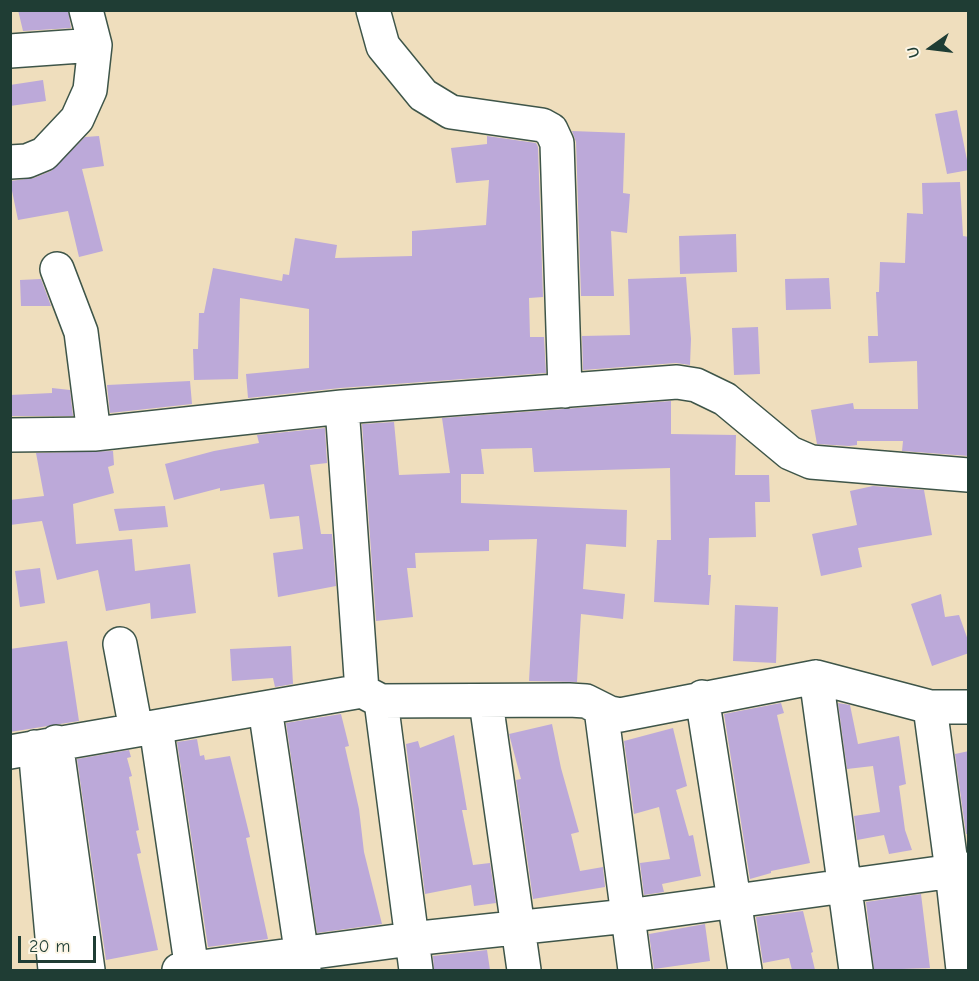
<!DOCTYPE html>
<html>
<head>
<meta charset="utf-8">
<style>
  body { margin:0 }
  #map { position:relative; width:979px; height:981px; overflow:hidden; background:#efdebd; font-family:"Comic Neue",sans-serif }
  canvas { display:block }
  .frame { position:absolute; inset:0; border:12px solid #1f3d34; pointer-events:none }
  .north { position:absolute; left:901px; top:18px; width:60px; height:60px; -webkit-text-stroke:4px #fcf5e5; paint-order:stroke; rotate:256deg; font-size:16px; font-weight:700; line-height:24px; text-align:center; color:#1f3d34 }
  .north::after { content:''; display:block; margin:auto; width:21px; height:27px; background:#1f3d34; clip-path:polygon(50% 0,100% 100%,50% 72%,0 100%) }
  .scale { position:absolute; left:18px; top:936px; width:78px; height:27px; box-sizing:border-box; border:3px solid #1f3d34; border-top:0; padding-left:8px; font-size:18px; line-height:21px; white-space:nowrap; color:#1f3d34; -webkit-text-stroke:4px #fcf5e5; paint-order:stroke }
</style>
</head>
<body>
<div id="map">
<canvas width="979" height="981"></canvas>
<div class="frame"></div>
<div class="north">U</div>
<div class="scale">20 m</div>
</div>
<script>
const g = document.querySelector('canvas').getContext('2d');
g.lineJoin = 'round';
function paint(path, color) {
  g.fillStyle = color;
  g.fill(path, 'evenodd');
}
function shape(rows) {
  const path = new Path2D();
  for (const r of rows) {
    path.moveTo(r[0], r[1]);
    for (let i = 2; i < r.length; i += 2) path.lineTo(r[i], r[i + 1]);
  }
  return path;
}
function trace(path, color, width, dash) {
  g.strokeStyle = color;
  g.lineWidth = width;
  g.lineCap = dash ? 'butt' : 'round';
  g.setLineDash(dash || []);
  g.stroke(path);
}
const building = shape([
  [18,10,68,10,71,28,23,31],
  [43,80,46,101,10,106,10,85],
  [957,110,969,170,947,174,935,114],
  [572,131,625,133,623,193,630,194,627,233,611,231,614,296,581,296,576,142],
  [99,136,104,166,82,169,103,251,79,257,68,211,18,220,10,181,34,178,51,171,85,137],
  [487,136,536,143,538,147,543,297,529,298,530,337,544,337,546,373,340,388,248,398,246,374,309,368,309,309,240,298,238,379,194,380,193,349,198,349,199,313,204,313,213,268,282,281,283,274,289,275,295,238,337,245,335,258,412,256,412,231,486,225,489,180,456,183,451,148,487,144],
  [960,182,963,236,969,237,969,456,902,451,903,441,857,441,857,445,849,446,817,444,811,410,853,403,854,409,918,409,917,361,869,363,868,336,878,336,876,292,879,292,880,262,905,263,907,213,923,214,922,183],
  [736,234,737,272,680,274,679,236],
  [686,277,691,339,690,365,676,363,583,370,582,336,630,335,628,279],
  [829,278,831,309,786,310,785,279],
  [41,279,51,306,21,306,20,280],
  [758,327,760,374,734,375,732,328],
  [190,381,192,404,110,413,107,385],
  [52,388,70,390,73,416,10,416,10,395,52,393],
  [671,401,671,434,736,435,735,475,769,475,770,502,755,502,756,537,709,538,708,575,711,575,709,605,654,602,657,540,671,540,670,468,534,472,532,448,481,449,484,474,461,474,461,503,627,510,626,547,586,544,583,589,625,594,623,619,581,614,577,682,529,681,537,539,489,540,489,551,415,553,416,568,407,568,413,617,376,621,362,424,394,422,399,475,450,473,442,418],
  [325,428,327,463,310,465,321,534,332,534,336,586,278,597,273,553,303,549,299,516,270,519,264,484,220,491,220,488,174,500,165,464,214,451,259,443,257,435],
  [113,451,114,465,108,467,114,493,73,504,76,544,132,539,135,571,190,564,196,613,151,619,150,603,106,611,98,570,57,580,42,521,10,525,10,500,44,496,36,453],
  [873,486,924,490,932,535,858,548,862,567,821,576,812,534,857,525,850,491],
  [165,506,168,527,119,531,114,509],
  [40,568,45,603,20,607,15,571],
  [941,594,945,617,959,615,969,643,969,653,932,666,911,604],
  [735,605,778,607,776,663,733,661],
  [67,641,79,721,10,732,10,649],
  [291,646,293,684,275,687,273,678,232,681,230,649],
  [781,703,784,713,777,715,810,863,771,871,771,873,750,879,724,714],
  [838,703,850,705,858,744,899,736,906,784,899,786,905,830,912,850,889,854,884,835,857,840,854,816,880,812,873,766,847,769],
  [341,714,349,746,345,747,359,809,364,852,382,924,317,933,286,723],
  [552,724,561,768,579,832,571,834,580,871,603,867,605,887,533,899,516,780,521,779,509,734],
  [673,728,687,786,676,790,689,836,693,835,701,876,662,884,664,892,644,895,640,863,670,859,659,807,634,814,624,741],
  [454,735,467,810,462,810,473,865,490,863,496,903,474,906,471,885,425,894,406,744,418,741,420,748],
  [197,739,200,756,204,755,205,760,230,756,250,837,246,838,268,939,208,947,177,742],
  [129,750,131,757,127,758,132,776,129,777,139,830,136,831,141,853,137,854,158,950,106,960,77,759],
  [969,751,969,834,966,834,955,754],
  [921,894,930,968,874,970,866,902],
  [803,911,813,952,811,953,815,970,792,970,789,958,763,963,756,917],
  [705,924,710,961,654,969,649,934],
  [487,950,490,970,434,970,433,956]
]);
const minor = shape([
  [373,10,383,46,423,95,451,112,542,125,551,130,557,143,565,391],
  [10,51,95,45],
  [10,162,27,161,44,154,77,119,90,90,95,45,86,10],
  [57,269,81,332,94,434],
  [342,407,362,691],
  [10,435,94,434,342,407,677,382,696,385,725,399,790,453,811,462,968,475],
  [120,644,136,730],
  [816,677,856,970],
  [702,697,745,970],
  [381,701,416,970],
  [486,702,524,970],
  [930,707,952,871,963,970],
  [265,708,304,970],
  [601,709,635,970],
  [156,727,192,970],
  [56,742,88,970],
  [35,747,55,970],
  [10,752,362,691,381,701,569,700,586,701,610,713,620,715,816,677,930,707,968,707],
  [179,970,411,939,627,916,968,869]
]);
paint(building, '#bca9d9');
trace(minor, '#3e5549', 36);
trace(minor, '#fff', 33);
</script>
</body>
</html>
